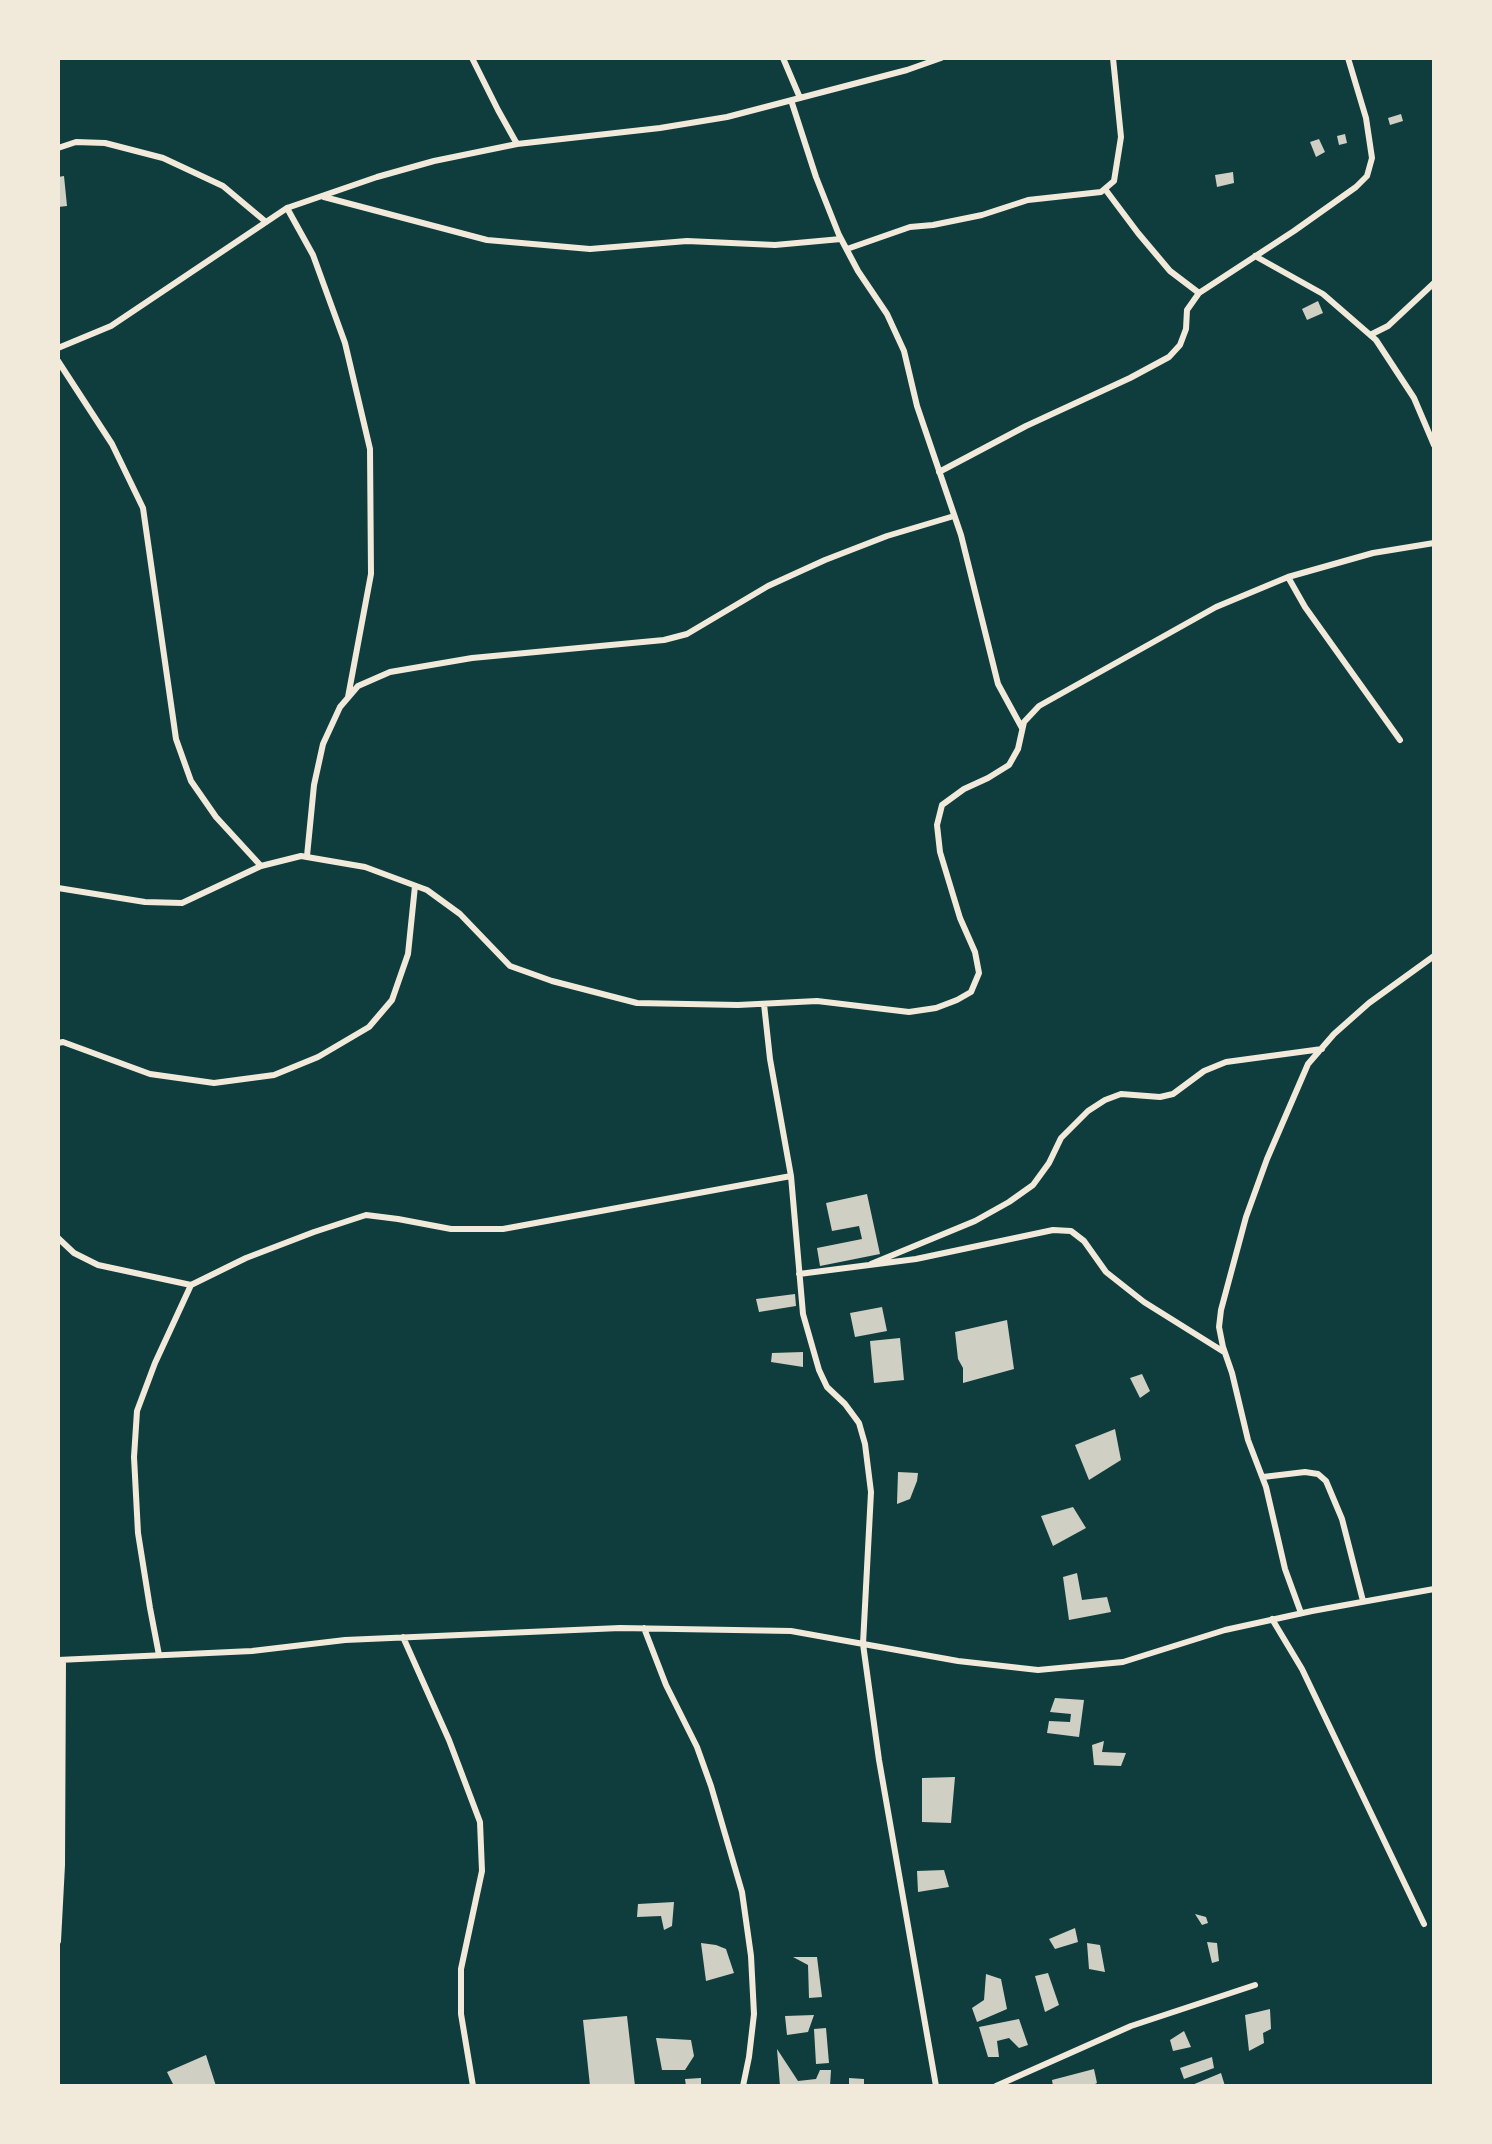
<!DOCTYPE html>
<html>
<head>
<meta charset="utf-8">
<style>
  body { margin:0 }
  #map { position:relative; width:1492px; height:2144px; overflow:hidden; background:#0f3d3e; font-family:Commissioner,sans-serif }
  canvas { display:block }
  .frame { position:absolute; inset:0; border:60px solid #f1e9da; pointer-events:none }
</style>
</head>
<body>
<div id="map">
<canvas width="1492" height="2144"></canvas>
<div class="frame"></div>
</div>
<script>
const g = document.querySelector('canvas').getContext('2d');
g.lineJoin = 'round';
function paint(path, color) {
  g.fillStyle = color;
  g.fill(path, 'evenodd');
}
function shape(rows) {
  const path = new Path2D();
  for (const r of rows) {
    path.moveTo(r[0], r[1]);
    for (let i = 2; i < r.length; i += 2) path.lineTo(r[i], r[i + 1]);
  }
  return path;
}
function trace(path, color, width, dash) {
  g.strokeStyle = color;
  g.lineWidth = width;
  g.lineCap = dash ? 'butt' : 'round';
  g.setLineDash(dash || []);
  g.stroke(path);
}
const building = shape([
  [1401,114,1403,121,1390,125,1388,118],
  [1345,134,1347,143,1339,145,1337,136],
  [1319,139,1325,152,1316,157,1310,142],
  [1233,172,1234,183,1217,187,1215,175],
  [64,176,67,206,58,207,58,177],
  [1318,301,1323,313,1307,320,1302,309],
  [867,1194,880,1254,820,1266,817,1248,862,1239,859,1226,832,1231,826,1203],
  [795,1294,796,1306,759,1312,756,1299],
  [882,1307,887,1331,855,1337,850,1313],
  [1007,1320,1014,1369,963,1383,963,1368,958,1359,955,1332],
  [900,1338,904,1380,874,1383,870,1341],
  [803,1352,803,1367,771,1362,772,1353],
  [1142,1374,1150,1391,1140,1398,1130,1378],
  [1115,1429,1121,1460,1089,1480,1075,1445],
  [898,1472,918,1473,917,1481,910,1499,897,1504],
  [1073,1507,1086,1528,1053,1546,1041,1516],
  [1077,1573,1082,1600,1107,1597,1111,1612,1069,1620,1063,1577],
  [1055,1698,1084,1700,1079,1737,1047,1733,1049,1721,1070,1722,1071,1714,1050,1712],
  [1104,1741,1102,1752,1126,1753,1121,1766,1094,1765,1092,1745],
  [955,1777,951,1823,922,1822,922,1778],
  [944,1870,949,1887,918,1892,917,1871],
  [674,1902,672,1926,664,1930,661,1916,637,1917,638,1904],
  [1195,1914,1206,1917,1208,1923,1202,1925],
  [1075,1928,1078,1942,1055,1949,1049,1939],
  [1207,1942,1217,1943,1219,1961,1212,1963],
  [701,1943,716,1945,726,1949,734,1973,706,1981],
  [1087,1943,1100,1945,1105,1972,1089,1969],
  [793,1957,817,1957,822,1997,809,1998,808,1965],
  [1048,1973,1059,2005,1045,2012,1035,1976],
  [986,1974,1001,1979,1007,2009,977,2022,972,2008,984,2000],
  [1270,2009,1271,2029,1263,2033,1264,2043,1249,2051,1245,2015],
  [814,2015,808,2032,787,2035,785,2016],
  [627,2016,635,2086,590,2086,583,2020],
  [1019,2019,1028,2045,1019,2048,1009,2038,997,2041,999,2057,988,2057,979,2027],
  [826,2028,829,2063,816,2064,814,2029],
  [1184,2031,1191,2047,1173,2051,1170,2040],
  [656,2038,691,2040,694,2056,685,2070,662,2070],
  [777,2049,798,2081,816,2079,820,2070,831,2070,830,2086,780,2086],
  [206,2055,216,2086,174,2086,167,2072],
  [1212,2057,1214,2068,1184,2079,1180,2068],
  [1094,2069,1097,2083,1091,2086,1053,2086,1052,2080],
  [1221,2073,1225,2086,1192,2086,1192,2085],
  [701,2078,701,2086,686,2086,685,2079],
  [849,2078,864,2079,864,2086,849,2086]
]);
const minor = shape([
  [472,58,498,110,517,144],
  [783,58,800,98],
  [791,100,816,177,839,235,858,271,887,314,904,351,917,406,961,535,998,684,1022,728],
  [58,148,76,142,105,143,163,158,223,186,266,222],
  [1105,189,1138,233,1170,271,1199,293],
  [324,197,487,240,590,249,687,241,775,245,841,239],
  [287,208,313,255,345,343,370,449,371,574,348,697],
  [847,249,910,227,933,225,982,215,1028,200,1101,192,1114,181,1121,137,1113,58],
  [1255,256,1323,294,1376,340,1414,398,1434,445],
  [1370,335,1388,326,1434,283],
  [58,348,111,326,287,208,377,177,434,161,517,144,660,128,727,117,907,70,941,58],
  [58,361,112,444,143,508,176,739,191,781,216,817,261,866],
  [939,472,1026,426,1130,378,1169,357,1180,345,1186,329,1187,310,1199,293,1294,231,1356,187,1367,176,1372,158,1366,118,1348,58],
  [1288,577,1305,607,1400,740],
  [307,856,314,785,323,744,340,707,358,686,390,672,472,658,664,640,687,634,768,586,825,560,887,536,954,516],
  [58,888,145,902,182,903,261,866,301,856,365,867,427,890,460,914,510,966,552,981,637,1003,738,1005,817,1001,909,1012,936,1008,957,1000,971,992,979,973,975,952,960,918,940,852,937,825,942,805,964,789,988,778,1009,765,1018,749,1024,722,1039,706,1216,607,1288,577,1373,553,1434,543],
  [764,1004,770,1059,791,1176,803,1314,819,1370,827,1387,845,1404,859,1423,865,1444,871,1492,863,1644,879,1760,936,2086],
  [58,1043,63,1042,150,1074,214,1083,274,1075,318,1057,369,1027,392,1000,408,954,415,886],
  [58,1238,74,1253,98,1265,191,1285],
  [871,1264,975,1221,1009,1202,1033,1185,1049,1163,1061,1138,1088,1111,1105,1100,1121,1094,1160,1097,1173,1094,1204,1071,1226,1062,1322,1049],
  [799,1274,916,1259,1053,1230,1071,1231,1084,1241,1106,1272,1144,1302,1224,1352],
  [1263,1477,1305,1472,1318,1474,1326,1481,1342,1519,1363,1601],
  [1301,1613,1285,1569,1266,1487,1248,1440,1232,1373,1223,1347,1219,1327,1221,1310,1246,1217,1267,1159,1308,1064,1334,1034,1369,1003,1434,956],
  [1272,1619,1302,1669,1424,1924],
  [644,1628,666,1685,697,1747,711,1786,742,1892,751,1956,754,2014,749,2057,743,2086],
  [403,1637,449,1740,480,1822,482,1871,461,1969,461,2014,473,2086],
  [159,1655,150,1608,138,1533,134,1457,137,1411,155,1363,191,1285,246,1258,314,1232,366,1215,398,1219,451,1229,503,1229,791,1176],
  [58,1660,252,1651,345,1640,620,1628,791,1631,958,1661,1038,1670,1123,1662,1225,1630,1312,1611,1434,1589],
  [58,1941,62,1865,63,1660],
  [996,2086,1131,2026,1255,1985]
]);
paint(building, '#cfcfc3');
trace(minor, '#f1e9da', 6);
</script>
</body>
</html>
